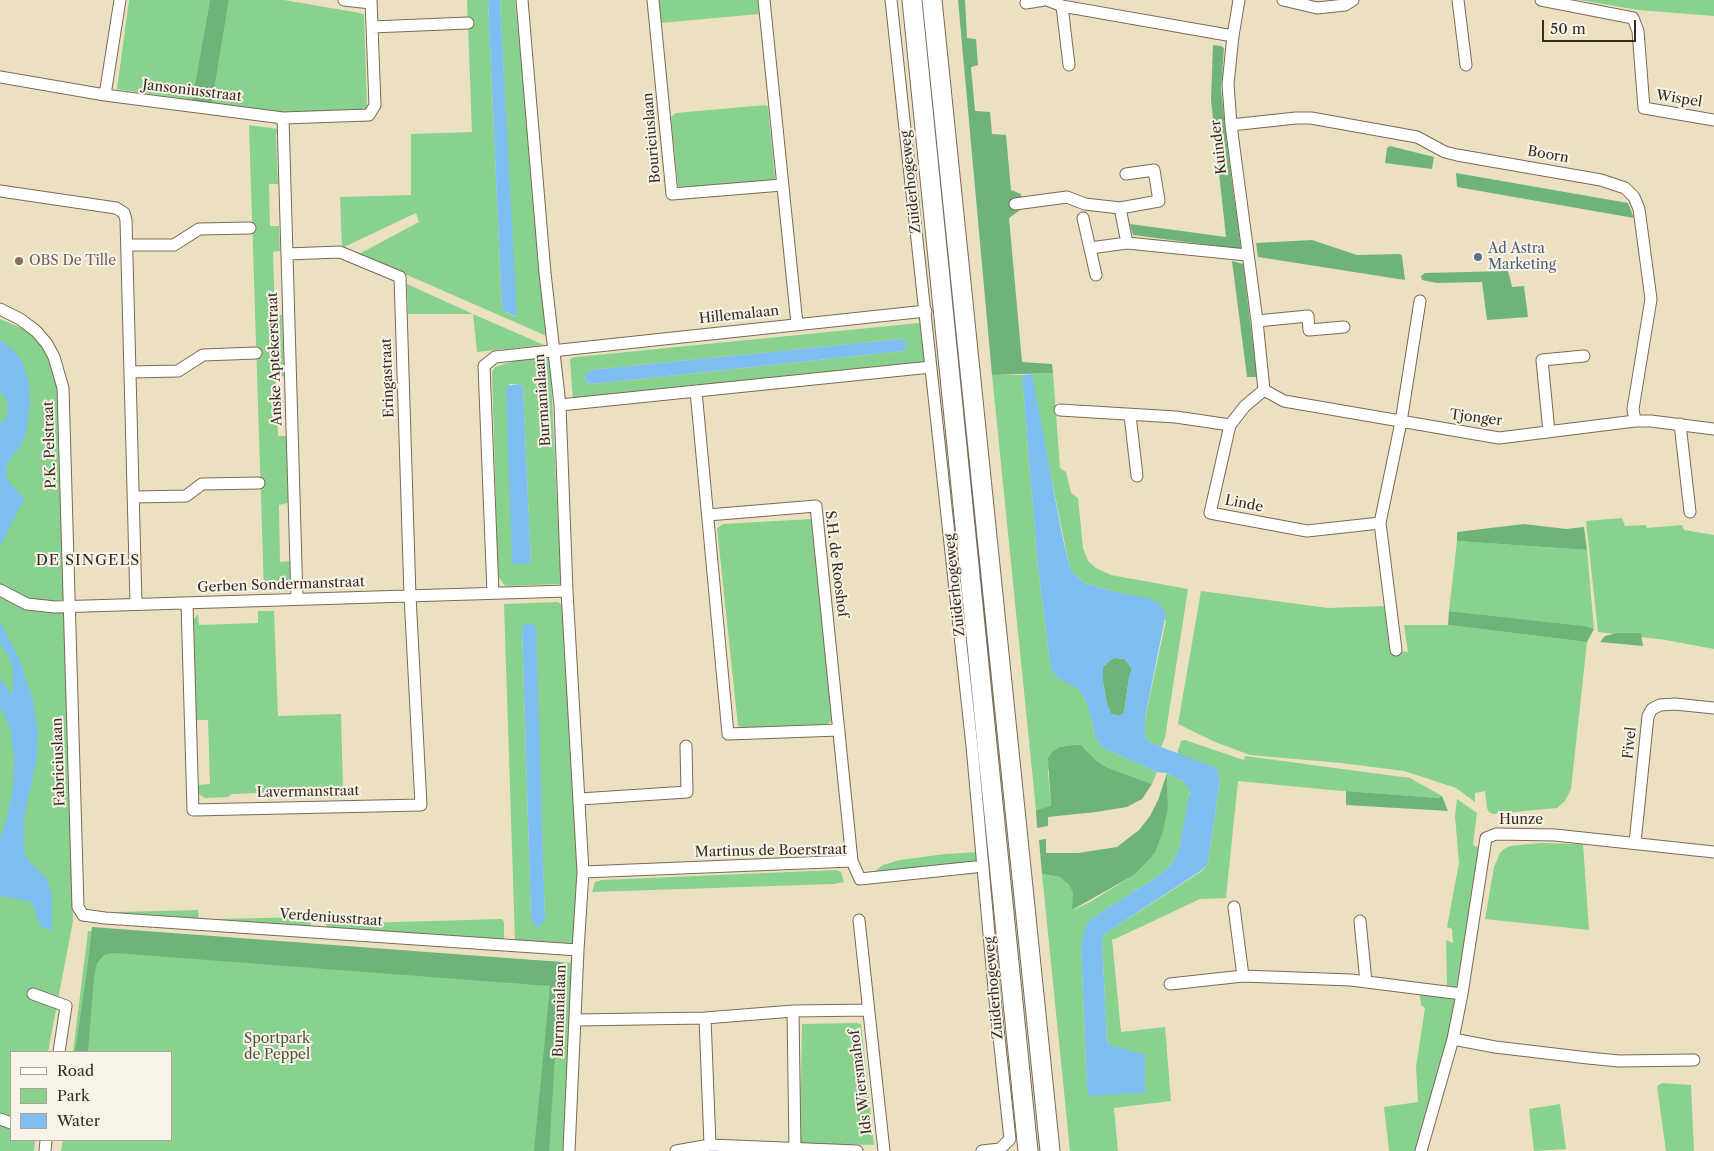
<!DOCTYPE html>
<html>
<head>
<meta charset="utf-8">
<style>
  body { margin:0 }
  #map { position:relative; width:1714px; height:1151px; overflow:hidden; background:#ebe1c1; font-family:"Libre Caslon Text",serif }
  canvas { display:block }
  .legend { position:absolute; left:10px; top:1051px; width:162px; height:90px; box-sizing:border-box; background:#f7f3e8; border:1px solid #aca397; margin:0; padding:6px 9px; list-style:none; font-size:15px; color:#3b2a1e }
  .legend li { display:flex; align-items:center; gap:10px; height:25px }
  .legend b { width:25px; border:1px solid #aca397 }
  .scale { position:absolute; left:1542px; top:20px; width:94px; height:22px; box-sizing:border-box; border:2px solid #3b2a1e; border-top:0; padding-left:6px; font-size:15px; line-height:18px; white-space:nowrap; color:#3b2a1e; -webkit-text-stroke:4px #f7f3e8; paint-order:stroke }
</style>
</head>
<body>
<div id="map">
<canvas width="1714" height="1151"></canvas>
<ul class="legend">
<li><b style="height:6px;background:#fff"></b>Road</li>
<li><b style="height:14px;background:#88d28e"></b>Park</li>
<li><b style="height:14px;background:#7ebef3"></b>Water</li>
</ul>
<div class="scale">50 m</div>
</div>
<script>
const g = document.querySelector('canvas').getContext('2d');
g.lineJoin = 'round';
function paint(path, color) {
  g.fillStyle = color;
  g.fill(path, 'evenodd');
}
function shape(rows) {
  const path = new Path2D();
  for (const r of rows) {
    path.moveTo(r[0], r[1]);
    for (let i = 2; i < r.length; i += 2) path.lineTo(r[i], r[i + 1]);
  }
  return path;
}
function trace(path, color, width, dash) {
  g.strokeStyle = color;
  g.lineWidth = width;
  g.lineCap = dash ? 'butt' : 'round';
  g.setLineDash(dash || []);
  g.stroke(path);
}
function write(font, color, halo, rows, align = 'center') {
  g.font = font + ' "Libre Caslon Text",serif';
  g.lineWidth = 4;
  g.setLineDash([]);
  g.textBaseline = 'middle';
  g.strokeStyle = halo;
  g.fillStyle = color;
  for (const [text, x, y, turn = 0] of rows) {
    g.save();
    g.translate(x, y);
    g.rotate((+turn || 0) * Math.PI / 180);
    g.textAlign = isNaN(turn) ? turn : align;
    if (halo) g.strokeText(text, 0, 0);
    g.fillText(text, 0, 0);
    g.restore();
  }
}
const green = shape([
  [129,0,210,0,192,100,117,89],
  [229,0,284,0,360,13,364,15,367,107,365,110,288,113,255,110,212,103],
  [467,0,488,0,502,310,516,317,500,0,515,0,549,337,359,254,419,222,416,213,342,248,340,197,411,195,411,134,472,132],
  [659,0,758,0,759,14,661,23],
  [1579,0,1714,0,1714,16,1638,10],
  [766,105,768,107,775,178,771,182,681,189,678,185,671,117,676,113],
  [249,125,278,129,276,135,278,184,269,184,270,226,279,226,280,251,273,252,275,315,282,315,284,376,275,377,278,436,286,436,288,503,279,505,280,562,290,561,290,587,289,591,264,591],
  [407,284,473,314,544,345,477,352,473,314,408,314],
  [0,319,26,330,43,346,52,363,58,385,73,921,48,1052,11,1052,11,1140,35,1140,34,1151,0,1151],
  [919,323,923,325,926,365,573,401,570,359,576,357],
  [902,339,906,348,903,351,592,384,587,383,585,376,590,370],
  [550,358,561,583,559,584,505,586,498,576,492,372,495,367,520,359],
  [509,384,518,384,522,385,523,388,531,564,513,564],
  [1053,373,1060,468,1066,472,1071,493,1078,498,1083,548,1088,561,1096,568,1111,575,1188,589,1165,738,1161,747,1150,742,1145,737,1145,719,1166,620,1115,592,1084,583,1075,575,1069,565,1032,383,1032,374],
  [992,375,1022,375,1038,568,1051,669,1059,679,1077,687,1085,699,1092,721,1095,737,1103,748,1157,772,1152,784,1106,767,1097,761,1081,745,1073,745,1059,747,1053,751,1048,772,1051,807,1036,810],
  [1622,518,1625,526,1646,525,1647,528,1682,525,1684,530,1714,535,1714,649,1666,640,1598,632,1586,521],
  [811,519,832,720,827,725,745,728,738,726,717,528,723,524],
  [1457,541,1587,550,1594,629,1585,626,1449,611],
  [1201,591,1328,608,1385,606,1392,651,1408,652,1404,625,1448,625,1587,642,1571,789,1565,801,1557,808,1493,814,1489,812,1487,808,1485,791,1475,793,1475,802,1456,788,1404,771,1341,763,1250,755,1215,742,1178,724],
  [558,602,563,606,577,871,573,943,515,941,504,604],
  [522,627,540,777,545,919,535,926,531,918],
  [258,611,274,611,278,716,341,714,343,790,232,794,228,797,205,798,200,795,197,791,197,785,210,784,208,720,195,720,194,619,198,614,199,625,258,623],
  [1185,740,1244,760,1245,756,1410,778,1442,796,1438,798,1331,790,1238,781,1226,898,1200,899,1115,939,1112,939,1121,1032,1165,1027,1171,1101,1114,1108,1118,1151,1070,1151,1042,874,1060,877,1069,885,1073,893,1073,910,1090,902,1134,875,1168,808,1167,773,1183,781,1189,788,1190,798,1179,849,1171,865,1157,877,1092,918,1081,945,1087,1090,1089,1096,1143,1054,1118,1049,1109,1045,1107,1040,1102,942,1103,935,1202,871,1208,863,1220,780,1217,768,1177,754,1181,741],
  [1457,799,1477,813,1473,845,1478,847,1478,854,1476,879,1456,988,1447,988,1446,940,1453,943,1452,929,1447,927,1459,863,1455,816],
  [1539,843,1583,844,1589,930,1485,919,1494,867,1500,853,1504,849,1510,846],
  [979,852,980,865,871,876,875,871,883,865,900,860,945,854],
  [836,870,841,872,844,882,834,884,592,892,595,882,602,880],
  [198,910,199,920,118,914,118,912],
  [308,917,312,928,216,921,217,919],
  [502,919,504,922,504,941,327,929,326,924],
  [88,931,576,963,563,1151,61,1151,63,1140,171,1140,171,1052,73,1052],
  [1419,989,1462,994,1424,1151,1389,1151,1384,1107,1418,1102,1416,1067,1425,1008,1421,1005],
  [856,1023,861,1024,874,1145,800,1143,802,1024],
  [1662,1083,1691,1085,1694,1151,1666,1151,1657,1086],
  [1560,1104,1566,1149,1534,1151,1529,1109]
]);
const forest = shape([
  [210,0,229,0,212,103,192,100],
  [958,0,965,0,967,38,976,39,978,65,971,67,975,111,990,112,992,134,1006,135,1011,190,1021,194,1023,208,1009,218,1022,362,1052,364,1053,373,992,375],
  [1213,45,1221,46,1224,48,1221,89,1227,145,1241,249,1133,235,1130,224,1226,237,1211,100],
  [1390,146,1434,157,1432,169,1385,163,1387,148],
  [1456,173,1628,203,1634,218,1457,187],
  [1312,240,1357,255,1400,254,1402,256,1405,280,1258,257,1256,243],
  [1232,261,1243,264,1257,377,1247,377],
  [1508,271,1512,287,1524,286,1528,317,1487,320,1482,282,1437,283,1422,280,1421,276,1425,273],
  [1524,524,1566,529,1584,527,1587,550,1457,541,1457,532],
  [1449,611,1585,626,1594,629,1587,642,1448,625],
  [1617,633,1641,633,1643,646,1600,642,1605,636],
  [1115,658,1125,659,1132,669,1129,678,1124,713,1119,716,1111,714,1107,705,1103,682,1103,667,1110,660],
  [1073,745,1081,745,1097,761,1106,767,1152,784,1142,799,1127,807,1096,812,1048,817,1048,826,1037,828,1036,810,1051,806,1048,758,1053,751,1059,747],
  [1167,773,1168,808,1163,831,1155,853,1134,875,1072,910,1073,893,1069,885,1060,877,1042,874,1039,840,1046,839,1046,853,1078,853,1117,847,1139,830,1150,816,1158,800],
  [1346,791,1438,798,1442,796,1448,811,1346,805],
  [92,927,561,962,549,1151,534,1151,550,986,115,953,104,955,97,963,94,977,88,1052,75,1052,87,971]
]);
const water = shape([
  [488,0,500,0,517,317,502,310],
  [902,339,907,344,906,348,903,351,592,384,587,383,585,375,590,370],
  [0,340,12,349,22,361,29,383,30,405,26,433,21,446,9,460,6,468,6,475,10,483,24,499,0,546,0,424,7,416,8,407,4,395,0,391],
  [1032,374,1061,530,1069,565,1075,575,1084,583,1115,592,1152,599,1160,605,1166,613,1145,718,1145,737,1150,742,1161,747,1217,768,1220,780,1208,863,1202,870,1103,935,1102,942,1107,1040,1109,1045,1143,1054,1145,1056,1145,1093,1089,1096,1087,1090,1081,945,1086,926,1092,918,1157,877,1171,865,1179,849,1190,792,1183,781,1167,773,1157,772,1103,748,1095,737,1092,721,1085,699,1077,688,1059,679,1051,669,1038,568,1022,375],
  [1115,658,1125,659,1132,669,1129,678,1124,713,1119,716,1111,714,1107,705,1103,682,1103,667,1110,660],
  [518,384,522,385,523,388,531,564,512,564,506,386],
  [0,622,19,658,33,700,38,733,37,757,24,818,24,850,27,859,48,880,52,897,52,931,40,926,34,907,29,901,0,896,0,839,7,818,13,788,14,761,11,730,0,706,0,679,13,695,13,671,10,659,0,643],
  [526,624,533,624,536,628,545,919,541,926,535,927,531,918,522,627]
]);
const street = shape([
  [344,0,371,3],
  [522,0,545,273,560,405,567,591,583,872,578,950,569,1151],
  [653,0,672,194,782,185],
  [764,0,797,324],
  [891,0,972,746,995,1000,1010,1139,1000,1149,982,1151],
  [1047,0,1062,6,1233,36],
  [1239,0,1233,36,1228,84,1231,125,1257,321,1264,390],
  [1283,0,1317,8,1345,5,1353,0],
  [1458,0,1466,65],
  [1541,0,1633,18,1638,31,1644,108,1714,120],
  [1026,3,1044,0],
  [1062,6,1069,65],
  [372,27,468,23],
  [0,77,105,95,283,118,369,115,375,105,371,0],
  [105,95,120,0],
  [283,118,297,599],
  [1231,125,1296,118,1311,118,1417,137,1445,152,1457,155,1601,180,1625,188,1634,197,1639,209,1651,299,1633,409,1635,421],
  [0,191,116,208,124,213,126,220,136,604],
  [1015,204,1067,197,1085,204,1120,208,1127,243,1247,255],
  [1120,208,1159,201,1154,170,1126,174],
  [1083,218,1096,275],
  [127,245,174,245,199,229,250,228],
  [1090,248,1127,243],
  [0,309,20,319,36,331,47,344,54,357,63,388,78,907,83,915,105,918,578,950],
  [1257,321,1308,316,1309,330,1344,327],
  [130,372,178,371,203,355,256,353],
  [1264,390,1284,401,1499,438,1635,421,1651,421,1714,429],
  [1264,390,1245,406,1230,425,1210,513,1307,531,1380,523],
  [696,391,728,734,839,730],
  [560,405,931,367],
  [1060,410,1176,417,1230,425],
  [1130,415,1137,476],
  [1680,424,1690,512],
  [1549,432,1542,360,1584,356],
  [134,497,186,496,202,484,259,483],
  [708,515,816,506,852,861],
  [0,590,27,604,55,607,567,591],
  [493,593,484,366,495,357,926,311],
  [187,603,193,810,421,805,410,596,400,277,340,252,287,254],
  [1396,650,1380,523,1401,422,1420,301],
  [580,799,687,792,686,746],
  [1635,843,1648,716,1652,709,1660,705,1675,704,1714,708],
  [583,872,852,861,860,879,975,867],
  [1234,907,1243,976],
  [859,920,884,1151],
  [1360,921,1366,982],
  [1170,984,1243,976,1351,980,1462,994],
  [33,994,66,1006,59,1052],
  [793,1011,795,1148],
  [705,1018,710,1145],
  [576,1020,705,1018,793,1011,868,1010],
  [1453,1039,1495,1047,1588,1058,1619,1061,1694,1060],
  [0,1119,11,1123],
  [45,1151,46,1140],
  [676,1151,710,1145,857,1151],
  [1421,1151,1453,1039,1462,994,1486,838,1496,834,1555,835,1714,852]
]);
const primary = shape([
  [912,0,1028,1151],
  [932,0,1050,1151]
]);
const markers = [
  [1478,257,5,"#5c6f8a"],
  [19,261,5,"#8d6e63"]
];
const streetNames = [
  ["Jansoniusstraat",192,91,7],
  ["Wispel",1679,99,9],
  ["Bouriciuslaan",652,138,-95],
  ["Kuinder",1219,147,-97],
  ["Boorn",1548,155,10],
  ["Zuiderhogeweg",911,182,-96],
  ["Hillemalaan",739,315,-6],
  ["Anske Aptekerstraat",275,359,-92],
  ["Eringastraat",388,378,-92],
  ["Burmanialaan",543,400,-94],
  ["Tjonger",1476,418,7],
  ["P.K. Pelstraat",50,445,-92],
  ["Linde",1244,504,11],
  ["S.H. de Rooshof",836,564,83],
  ["Gerben Sondermanstraat",281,585,-2],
  ["Zuiderhogeweg",955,585,-96],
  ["Fivel",1630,743,-84],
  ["Fabriciuslaan",59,762,-92],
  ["Lavermanstraat",308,792,-1],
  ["Hunze",1521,820],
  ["Martinus de Boerstraat",771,851,-1],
  ["Verdeniusstraat",331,918,4],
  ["Zuiderhogeweg",994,988,-95],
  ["Burmanialaan",560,1011,-88],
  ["Ids Wiersmahof",861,1082,-97]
];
const serviceNames = [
  ["Ad Astra",1488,249],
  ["Marketing",1488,265]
];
const educationNames = [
  ["OBS De Tille",29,261]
];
const parkNames = [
  ["Sportpark",277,1039],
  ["de Peppel",277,1055]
];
const neighbourhoodNames = [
  ["DE SINGELS",88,561]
];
paint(green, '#88d28e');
paint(forest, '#6eb479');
paint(water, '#7ebef3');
trace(street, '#796a57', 13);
trace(primary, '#796a57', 21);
trace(street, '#fff', 11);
trace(primary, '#fff', 19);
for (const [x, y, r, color] of markers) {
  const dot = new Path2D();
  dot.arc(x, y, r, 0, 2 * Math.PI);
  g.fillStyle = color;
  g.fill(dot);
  trace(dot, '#f7f3e8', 2);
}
write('14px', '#3b2a1e', '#f7f3e8', streetNames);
write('14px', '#4e5e75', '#f7f3e8', serviceNames, 'left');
write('14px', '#785e54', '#f7f3e8', educationNames, 'left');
write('14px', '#4e543a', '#f7f3e8', parkNames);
g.letterSpacing = '1px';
write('15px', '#3b2a1e', '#f7f3e8', neighbourhoodNames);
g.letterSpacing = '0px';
</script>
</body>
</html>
